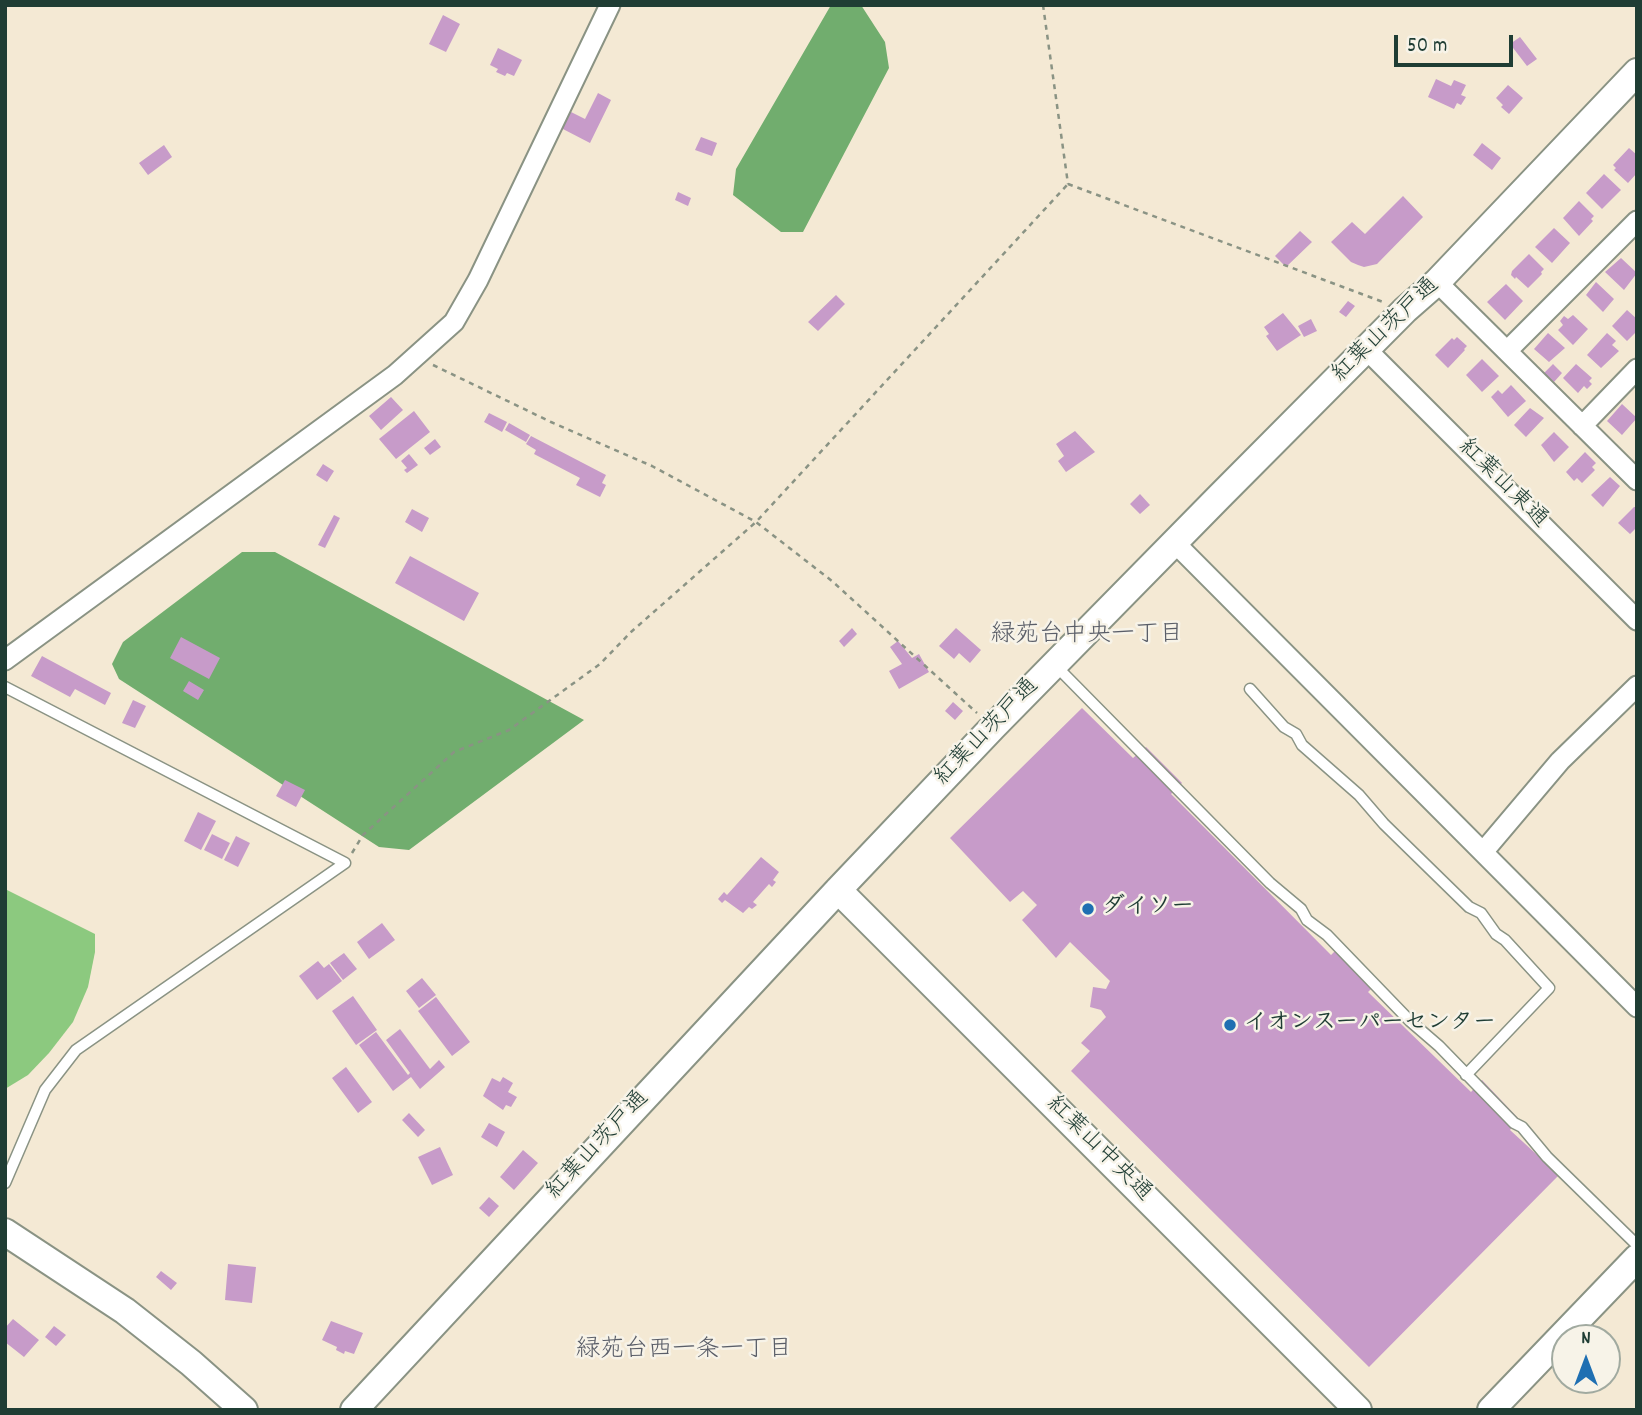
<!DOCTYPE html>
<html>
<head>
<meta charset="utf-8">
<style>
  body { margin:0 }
  #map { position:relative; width:1642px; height:1415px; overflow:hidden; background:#f4e9d4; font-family:Dekko,sans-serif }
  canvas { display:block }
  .frame { position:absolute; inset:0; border:7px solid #1f3d34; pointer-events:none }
  .north { position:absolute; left:1551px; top:1324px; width:70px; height:70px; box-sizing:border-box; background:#f7f3e8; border:2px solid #a1aaa0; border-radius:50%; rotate:0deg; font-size:19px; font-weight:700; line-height:28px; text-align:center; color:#1f3d34 }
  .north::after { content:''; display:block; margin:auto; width:24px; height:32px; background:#1f6fb2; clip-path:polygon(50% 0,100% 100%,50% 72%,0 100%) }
  .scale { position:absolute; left:1394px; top:35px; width:119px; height:32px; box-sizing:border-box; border:4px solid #1f3d34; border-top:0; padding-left:9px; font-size:21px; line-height:24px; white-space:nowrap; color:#1f3d34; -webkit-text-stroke:5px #f7f3e8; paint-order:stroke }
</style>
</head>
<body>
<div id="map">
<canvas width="1642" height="1415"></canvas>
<div class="frame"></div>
<div class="north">N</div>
<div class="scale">50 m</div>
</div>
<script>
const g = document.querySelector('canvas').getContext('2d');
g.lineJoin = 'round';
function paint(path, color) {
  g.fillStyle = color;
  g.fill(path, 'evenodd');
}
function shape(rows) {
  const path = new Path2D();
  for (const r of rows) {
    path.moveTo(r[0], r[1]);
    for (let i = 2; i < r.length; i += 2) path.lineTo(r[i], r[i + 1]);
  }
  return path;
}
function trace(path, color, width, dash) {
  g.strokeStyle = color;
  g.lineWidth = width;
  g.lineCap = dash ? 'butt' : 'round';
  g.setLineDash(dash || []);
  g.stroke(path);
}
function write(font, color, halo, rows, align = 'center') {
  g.font = font + ' Dekko,"Klee One",sans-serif';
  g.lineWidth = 5;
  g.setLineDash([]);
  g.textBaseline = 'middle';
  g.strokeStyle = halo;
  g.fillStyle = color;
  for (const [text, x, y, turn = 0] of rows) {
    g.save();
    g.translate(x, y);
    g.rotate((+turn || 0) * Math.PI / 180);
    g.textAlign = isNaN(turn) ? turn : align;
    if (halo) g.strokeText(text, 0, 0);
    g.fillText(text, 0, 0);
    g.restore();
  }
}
const green = shape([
  [5,889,95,934,95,952,88,987,73,1022,49,1053,28,1075,5,1089]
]);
const forest = shape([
  [831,5,861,5,885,42,889,68,803,232,781,232,733,195,736,169],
  [242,552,275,552,584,720,409,850,379,847,119,679,112,664,123,642]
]);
const building = shape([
  [443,15,460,24,446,52,429,44],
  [1520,37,1537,59,1527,66,1510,44],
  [498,48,522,60,514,76,507,73,505,76,496,72,498,69,490,65],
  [1436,79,1451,86,1454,80,1466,85,1461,95,1466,97,1461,105,1457,103,1454,109,1428,97],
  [1508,85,1523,98,1509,114,1501,107,1503,105,1496,98],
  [598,93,611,100,590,143,561,128,569,111,585,119],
  [701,137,717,143,712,156,695,150],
  [1482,143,1501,158,1492,170,1473,155],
  [164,145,172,157,148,175,139,163],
  [1629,148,1637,155,1637,173,1628,183,1614,170,1616,168,1613,165],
  [1604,174,1621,190,1602,209,1586,193],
  [678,192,691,198,688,206,675,200],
  [1403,196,1423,217,1377,264,1364,267,1358,265,1351,262,1331,242,1352,222,1365,234],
  [1579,201,1594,216,1591,219,1593,221,1579,236,1563,218],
  [1554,228,1570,243,1552,263,1535,247],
  [1300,231,1312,242,1286,267,1275,256],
  [1529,254,1544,269,1541,272,1542,274,1528,288,1516,277,1515,279,1511,275,1512,271],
  [1621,258,1637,273,1624,290,1605,272],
  [1596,282,1614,299,1603,312,1586,295],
  [1506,284,1523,301,1505,320,1487,302],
  [836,295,845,304,818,331,808,322],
  [1348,301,1355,306,1346,317,1339,312],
  [1627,310,1637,319,1637,331,1627,341,1612,326],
  [1283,313,1301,335,1277,351,1266,336,1269,334,1264,327],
  [1573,315,1588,329,1573,345,1558,330,1563,325,1560,321,1564,316,1568,319],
  [1311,319,1317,331,1304,337,1298,326],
  [1548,333,1565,348,1549,362,1534,349],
  [1607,333,1616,341,1612,345,1619,351,1601,368,1587,355],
  [1457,337,1467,346,1464,349,1465,350,1448,368,1435,355,1452,338,1454,340],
  [1482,359,1499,376,1482,392,1466,375],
  [1553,364,1562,373,1554,382,1544,373],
  [1576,364,1592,378,1589,381,1592,384,1587,389,1584,386,1578,393,1563,378],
  [1511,385,1526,401,1508,417,1491,397,1498,390,1502,394],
  [391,397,403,410,381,430,369,416],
  [1622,404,1637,418,1622,435,1607,421],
  [1530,408,1544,418,1526,437,1514,425],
  [414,411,430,432,396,459,379,439],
  [489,413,507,422,502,432,484,422],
  [509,423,530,435,526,442,505,430],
  [1075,431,1095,452,1066,472,1058,461,1064,456,1056,444],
  [1554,432,1569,447,1554,462,1541,445],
  [531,436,606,475,602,483,606,485,600,497,576,485,580,478,534,454,536,450,526,444],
  [435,439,441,447,430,455,424,448],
  [1585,452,1596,463,1592,467,1595,470,1582,483,1577,478,1574,481,1566,472],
  [409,454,418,465,407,473,404,470,407,468,401,461],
  [323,464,334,471,327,482,316,475],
  [1610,477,1620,486,1603,507,1591,495],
  [1140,494,1150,505,1140,514,1130,504],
  [1634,507,1637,507,1637,527,1630,534,1618,523],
  [412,509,429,518,422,532,405,522],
  [334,515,340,518,325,548,318,545],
  [410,556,479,593,464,621,395,583],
  [852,628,857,634,844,647,839,641],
  [956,628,981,650,970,663,959,653,954,659,939,646],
  [181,637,220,658,209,679,170,658],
  [898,641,912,658,919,654,929,672,899,689,889,671,902,664,890,647],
  [42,656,111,693,105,705,75,689,70,697,31,676],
  [189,681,204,690,198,700,183,691],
  [133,700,146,706,135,728,122,723],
  [953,702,963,711,955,720,945,711],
  [1082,708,1133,758,1146,747,1182,783,1171,794,1331,955,1343,943,1378,982,1368,992,1471,1092,1482,1080,1518,1118,1510,1130,1559,1175,1369,1367,1071,1071,1090,1051,1081,1043,1106,1017,1101,1010,1090,1007,1093,987,1106,989,1110,981,1070,942,1056,958,1022,920,1037,905,1023,891,1010,902,950,838],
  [285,780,305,790,296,807,276,796],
  [198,812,216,821,201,850,184,841],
  [212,834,230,843,222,859,204,850],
  [236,836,250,843,238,867,224,860],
  [761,857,779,872,773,880,776,882,772,887,769,884,753,902,757,905,752,909,749,907,743,913,725,900,722,903,718,899,724,892,727,895],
  [382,923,395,940,369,959,357,942],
  [344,953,357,969,343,980,330,963],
  [318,961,324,968,329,964,342,981,317,1000,299,976],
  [422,978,436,995,419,1008,406,991],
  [353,996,377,1030,356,1045,332,1011],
  [436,997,470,1042,452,1056,418,1011],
  [400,1029,430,1069,439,1060,445,1067,420,1089,411,1077,393,1091,359,1045,376,1032,408,1075,410,1073,386,1040],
  [346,1067,372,1102,358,1113,332,1078],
  [503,1077,513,1083,508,1092,517,1097,511,1107,506,1105,503,1110,483,1096,492,1078,500,1082],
  [409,1113,425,1130,418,1137,402,1120],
  [489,1123,505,1132,497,1147,481,1137],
  [440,1147,453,1175,432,1185,418,1157],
  [523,1150,538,1163,514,1190,500,1177],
  [489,1197,499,1206,489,1217,479,1208],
  [228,1264,256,1267,252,1303,225,1300],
  [161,1271,177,1283,171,1290,156,1277],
  [13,1319,39,1340,24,1357,5,1342,5,1328],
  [331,1321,363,1333,354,1354,345,1351,344,1354,336,1350,337,1347,322,1340],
  [54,1326,66,1335,56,1346,45,1337]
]);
const path = shape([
  [1043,5,1068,184],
  [1068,184,1383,302],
  [433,365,551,422,652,466,756,522,832,581,977,713],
  [352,853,363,835,454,752,509,730,600,664,631,632,756,522,1068,184]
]);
const lane = shape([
  [1056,666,1270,883,1301,909,1307,920,1327,935,1410,1021,1439,1046,1514,1123,1522,1127,1547,1157,1637,1245],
  [5,687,345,863,76,1050,45,1090,5,1183],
  [1250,689,1284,727,1296,734,1302,745,1359,795,1384,824,1469,907,1481,913,1496,934,1505,940,1549,988,1466,1075]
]);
const street = shape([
  [1437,282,1637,480],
  [1367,350,1637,620],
  [1507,351,1637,221],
  [1582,426,1637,369],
  [1174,542,1637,1007],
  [5,660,395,375,454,322,478,280,610,5],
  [1483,852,1560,761,1637,686]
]);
const secondary = shape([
  [838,890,1358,1410],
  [5,1232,125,1311,191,1363,244,1410],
  [354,1410,838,890,993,727,1219,497,1405,310,1437,282,1637,72],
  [1491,1410,1637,1258]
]);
const markers = [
  [1088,909,7,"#1f6fb2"],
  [1230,1025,7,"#1f6fb2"]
];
const streetNames = [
  ["紅葉山茨戸通",1387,331,-44],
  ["紅葉山東通",1502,485,45],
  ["紅葉山茨戸通",988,733,-46],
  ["紅葉山茨戸通",599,1146,-47],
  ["紅葉山中央通",1098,1150,45]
];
const poiNames = [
  ["ダイソー",1102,909],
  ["イオンスーパーセンター",1244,1025]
];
const neighbourhoodNames = [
  ["緑苑台中央一丁目",1087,637],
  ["緑苑台西一条一丁目",684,1352]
];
paint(green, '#8cc97f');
paint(forest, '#71ad6e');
paint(building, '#c79bc9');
trace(lane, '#8a9384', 13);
trace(street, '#8a9384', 23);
trace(secondary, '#8a9384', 30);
trace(path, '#8a9384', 2.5, [5, 5]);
trace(lane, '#fff', 10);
trace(street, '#fff', 19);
trace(secondary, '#fff', 26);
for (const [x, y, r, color] of markers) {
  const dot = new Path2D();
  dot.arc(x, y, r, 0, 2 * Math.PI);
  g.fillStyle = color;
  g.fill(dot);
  trace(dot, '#f7f3e8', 2.5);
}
write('23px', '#1f3d34', '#f7f3e8', streetNames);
write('bold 23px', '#1f3d34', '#f7f3e8', poiNames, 'left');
write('24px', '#5a5e68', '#f7f3e8', neighbourhoodNames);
</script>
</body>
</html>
